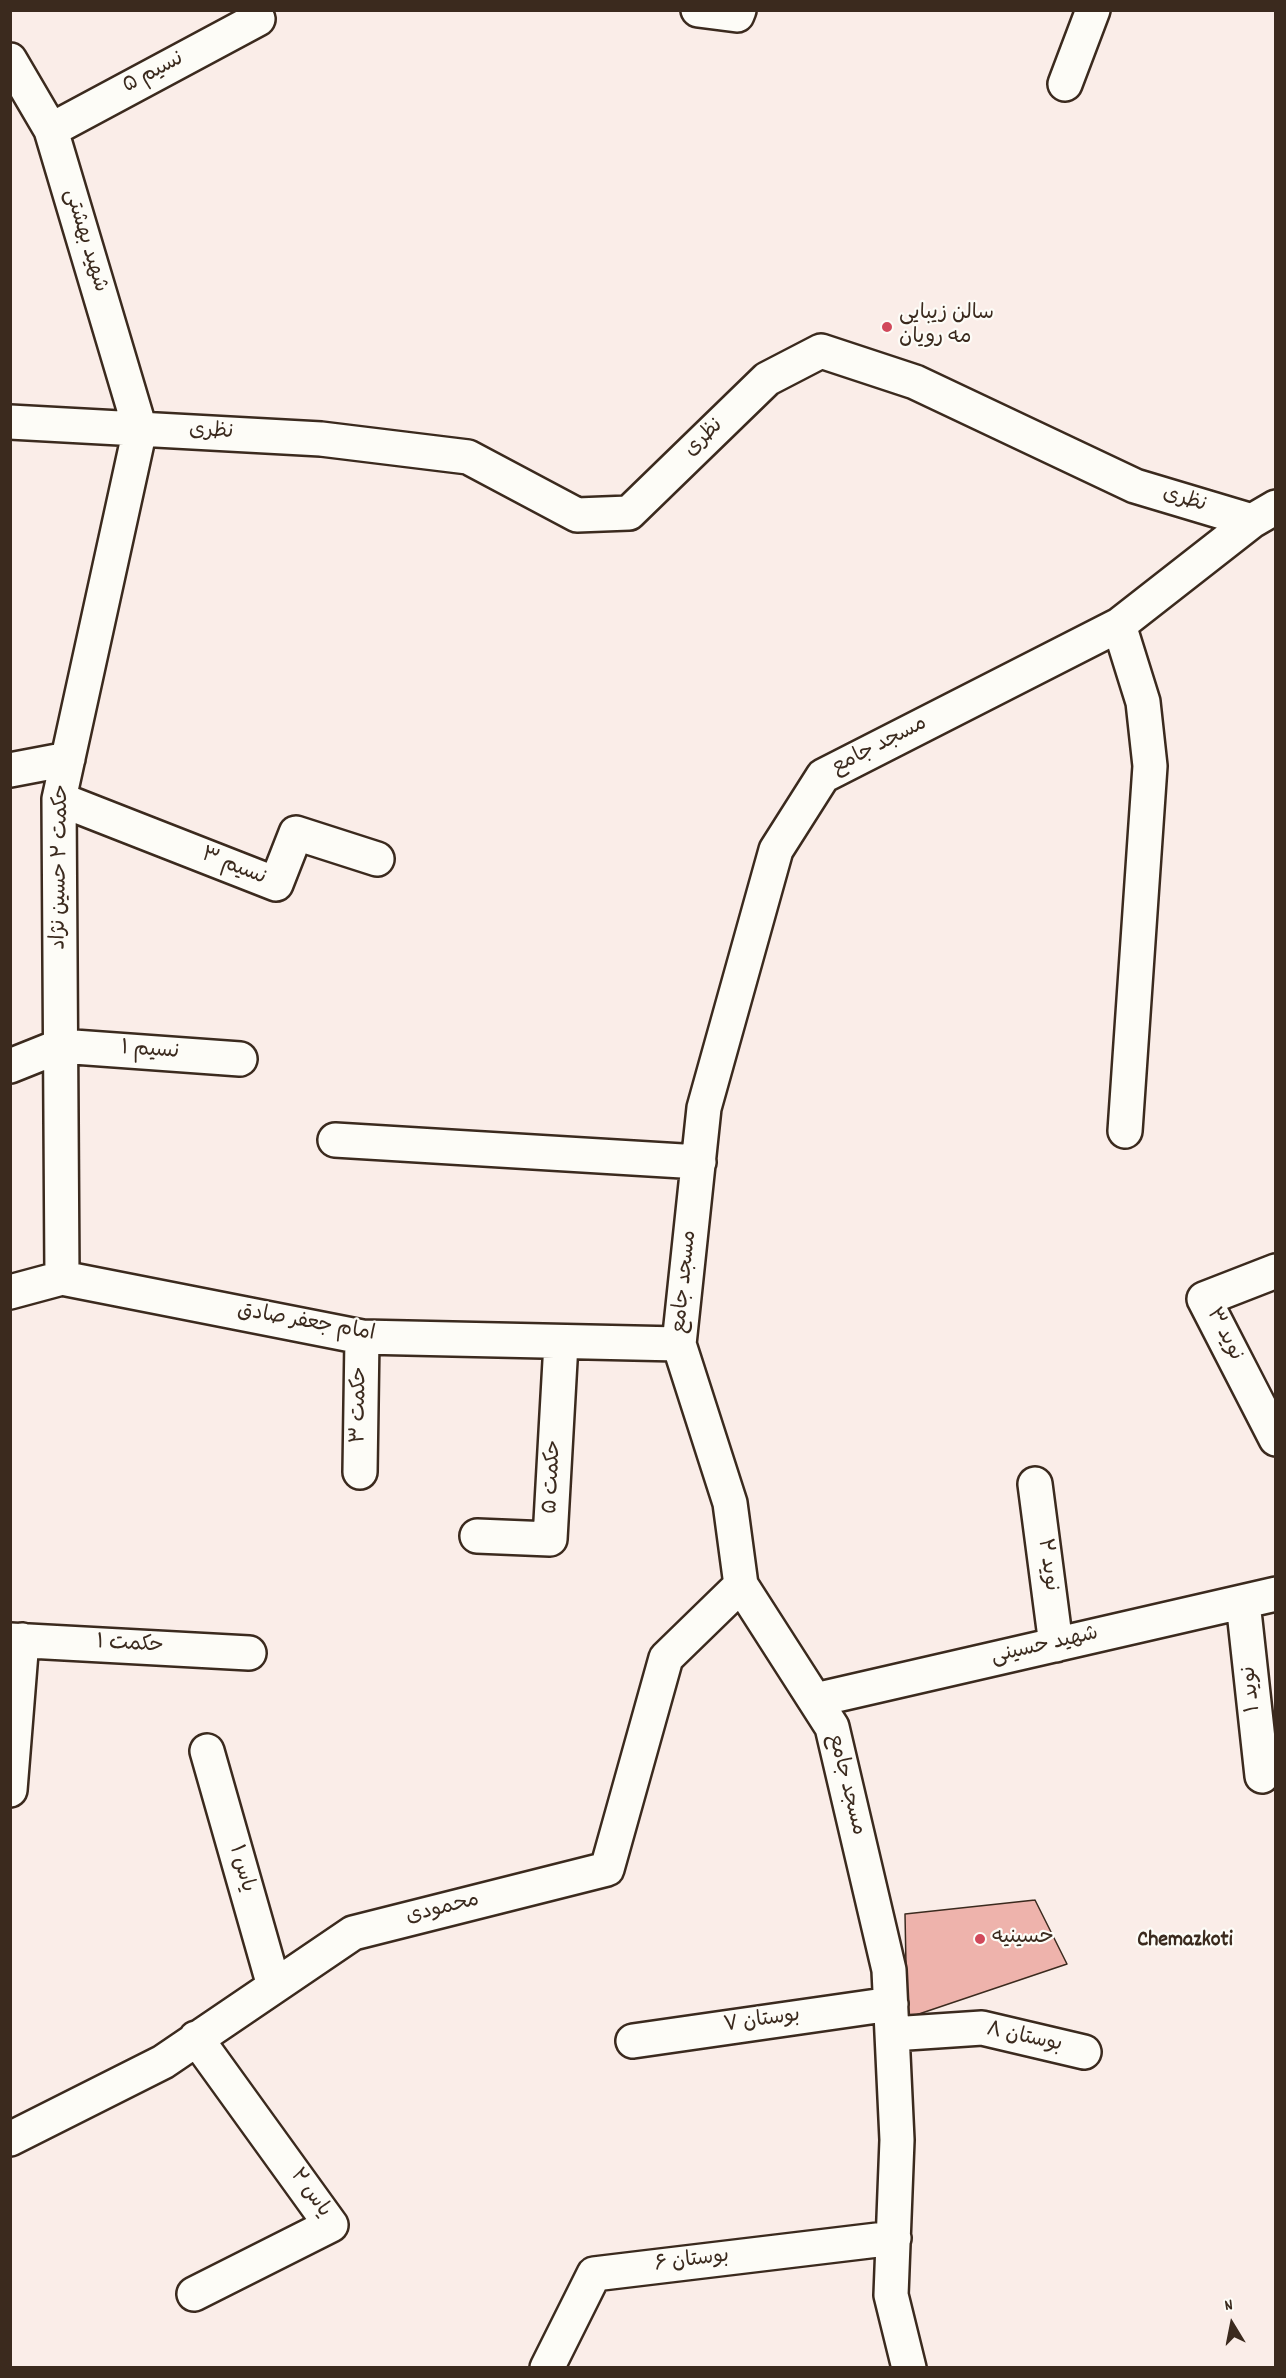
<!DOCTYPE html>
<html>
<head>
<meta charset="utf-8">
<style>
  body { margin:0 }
  #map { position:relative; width:1286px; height:2378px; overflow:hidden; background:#faede8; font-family:Dekko,sans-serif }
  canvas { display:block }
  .frame { position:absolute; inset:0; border:12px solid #3b2a1e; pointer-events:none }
  .north { position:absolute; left:1202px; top:2294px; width:60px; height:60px; -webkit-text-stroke:4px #fdfcf7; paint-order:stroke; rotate:350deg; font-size:16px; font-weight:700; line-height:24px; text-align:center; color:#3b2a1e }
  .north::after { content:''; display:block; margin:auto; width:21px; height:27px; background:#3b2a1e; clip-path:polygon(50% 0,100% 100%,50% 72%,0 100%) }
</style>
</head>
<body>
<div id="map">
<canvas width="1286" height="2378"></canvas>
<div class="frame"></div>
<div class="north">N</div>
</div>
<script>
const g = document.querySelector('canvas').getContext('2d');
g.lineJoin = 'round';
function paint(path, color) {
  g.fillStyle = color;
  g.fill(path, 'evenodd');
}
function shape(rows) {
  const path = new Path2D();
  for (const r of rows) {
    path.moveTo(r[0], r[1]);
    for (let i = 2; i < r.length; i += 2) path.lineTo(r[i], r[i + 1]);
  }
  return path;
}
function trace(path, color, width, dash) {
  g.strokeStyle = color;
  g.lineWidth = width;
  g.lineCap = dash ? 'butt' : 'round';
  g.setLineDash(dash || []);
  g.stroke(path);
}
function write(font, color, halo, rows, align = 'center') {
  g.font = font + ' Dekko,"Playpen Sans Arabic",sans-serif';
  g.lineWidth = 4.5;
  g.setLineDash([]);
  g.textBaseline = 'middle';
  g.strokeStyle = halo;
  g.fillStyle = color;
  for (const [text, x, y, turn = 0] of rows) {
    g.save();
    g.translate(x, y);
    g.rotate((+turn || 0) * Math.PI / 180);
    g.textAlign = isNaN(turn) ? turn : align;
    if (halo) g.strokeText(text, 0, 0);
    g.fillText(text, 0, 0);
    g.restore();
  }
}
const building = shape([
  [1035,1900,1067,1964,907,2018,905,1914,1035,1900]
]);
const minor = shape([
  [698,10,737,15,739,10],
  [10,60,51,130,140,429,59,799,62,1278],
  [1065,84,1093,10],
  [51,130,258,19],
  [10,422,321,439,468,457,577,515,629,513,767,379,821,351,915,382,1135,486,1252,521],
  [1119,625,1143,702,1150,766,1125,1131],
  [10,770,68,759],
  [59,799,276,884,296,833,377,859],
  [10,1066,60,1046,240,1059],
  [335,1140,699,1162],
  [1276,1271,1204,1299,1276,1439],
  [10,1292,62,1278,362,1337,679,1344],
  [360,1472,362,1337],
  [1035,1484,1056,1645],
  [477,1536,550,1539,561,1343],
  [1243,1602,1262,1776],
  [10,1640,249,1653],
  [815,1700,1276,1594],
  [207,1751,274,1986],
  [10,1790,22,1640],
  [892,2034,982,2028,1084,2052],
  [633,2041,891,2004],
  [10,2139,163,2062,353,1933,607,1869,666,1658,741,1585],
  [194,2294,331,2225,196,2038],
  [547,2368,594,2274,894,2238],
  [909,2368,891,2295,897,2140,889,1970,832,1727,741,1585,730,1503,679,1344,704,1108,776,850,823,776,1119,625,1252,521,1276,507]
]);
const markers = [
  [887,327,6,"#d1495b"],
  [980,1939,6,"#d1495b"]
];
const streetNames = [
  ["نسیم ۵",154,74,-28],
  ["شهید بهشتی",84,241,73],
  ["نظری",211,433,3],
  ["نظری",705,439,-44],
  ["نظری",1184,501,17],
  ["مسجد جامع",880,747,-27],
  ["حکمت ۲ حسین نژاد",62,867,-89],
  ["نسیم ۳",233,868,22],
  ["نسیم ۱",150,1052,4],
  ["مسجد جامع",686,1282,-84],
  ["امام جعفر صادق",306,1324,10],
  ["نوید ۳",1223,1335,63],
  ["حکمت ۳",361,1405,-89],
  ["حکمت ۵",554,1477,-87],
  ["نوید ۲",1046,1565,82],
  ["حکمت ۱",130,1646,3],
  ["شهید حسینی",1045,1647,-13],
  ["نوید ۱",1253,1689,-96],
  ["مسجد جامع",845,1785,76],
  ["یاس ۱",240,1869,74],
  ["محمودی",443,1910,-14],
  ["بوستان ۷",762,2022,-8],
  ["بوستان ۸",1024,2039,12],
  ["یاس ۲",309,2194,54],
  ["بوستان ۶",692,2262,-7]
];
const poiNames = [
  ["سالن زیبایی",899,315],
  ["مه رویان",899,339],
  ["حسینیه",992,1939]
];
const neighbourhoodNames = [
  ["Chemazkoti",1185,1942]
];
paint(building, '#eeb3ac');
trace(building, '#3b2a1e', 1.5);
trace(minor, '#3b2a1e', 38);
trace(minor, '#fdfcf7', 33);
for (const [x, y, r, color] of markers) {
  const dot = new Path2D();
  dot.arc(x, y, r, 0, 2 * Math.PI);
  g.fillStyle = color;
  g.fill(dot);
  trace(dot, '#fdfcf7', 2);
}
write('21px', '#3b2a1e', '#fdfcf7', streetNames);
write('21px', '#3b2a1e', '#fdfcf7', poiNames, 'left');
write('bold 22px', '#3b2a1e', '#fdfcf7', neighbourhoodNames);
</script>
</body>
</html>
